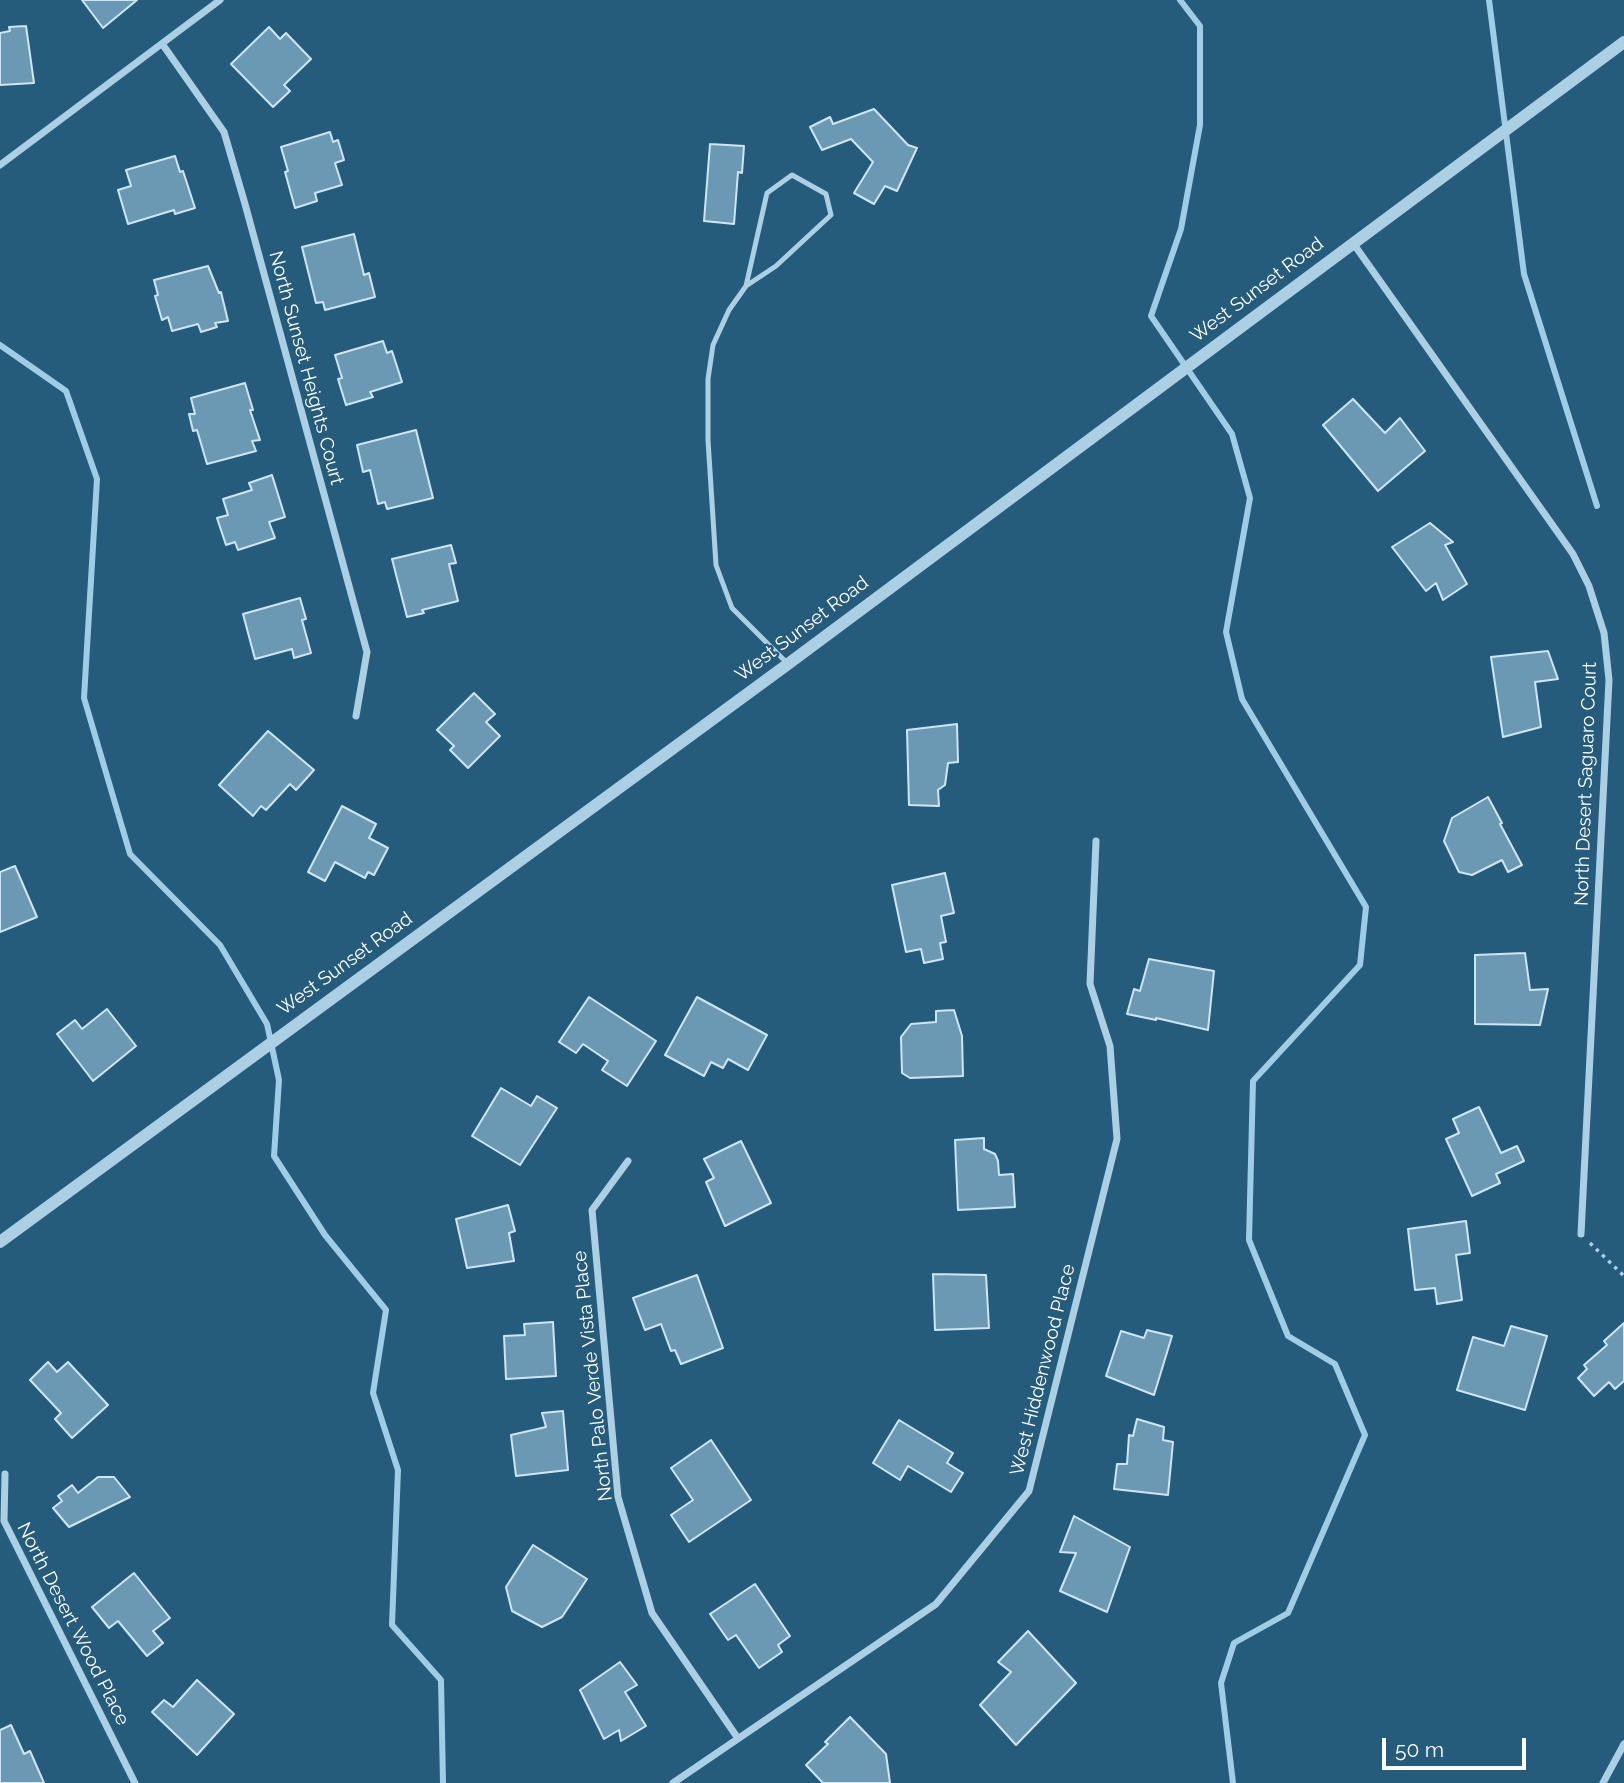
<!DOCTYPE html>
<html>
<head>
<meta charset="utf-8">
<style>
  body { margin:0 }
  #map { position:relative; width:1624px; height:1783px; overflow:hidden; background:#265c7b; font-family:Raleway,sans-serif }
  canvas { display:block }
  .scale { position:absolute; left:1382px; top:1738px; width:144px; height:32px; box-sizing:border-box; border:4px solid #fff; border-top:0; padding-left:9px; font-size:21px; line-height:24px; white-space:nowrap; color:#fff; -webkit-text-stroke:5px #265c7b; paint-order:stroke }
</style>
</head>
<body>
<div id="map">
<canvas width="1624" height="1783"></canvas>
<div class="scale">50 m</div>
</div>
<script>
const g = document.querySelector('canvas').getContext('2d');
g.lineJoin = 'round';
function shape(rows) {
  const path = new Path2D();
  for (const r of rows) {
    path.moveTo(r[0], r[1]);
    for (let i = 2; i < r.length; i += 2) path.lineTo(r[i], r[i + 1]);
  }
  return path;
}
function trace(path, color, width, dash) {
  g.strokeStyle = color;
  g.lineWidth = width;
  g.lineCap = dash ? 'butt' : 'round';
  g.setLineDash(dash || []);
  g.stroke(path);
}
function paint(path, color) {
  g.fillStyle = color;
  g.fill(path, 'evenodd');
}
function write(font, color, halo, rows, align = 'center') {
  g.font = font + ' Raleway,sans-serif';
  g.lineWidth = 5;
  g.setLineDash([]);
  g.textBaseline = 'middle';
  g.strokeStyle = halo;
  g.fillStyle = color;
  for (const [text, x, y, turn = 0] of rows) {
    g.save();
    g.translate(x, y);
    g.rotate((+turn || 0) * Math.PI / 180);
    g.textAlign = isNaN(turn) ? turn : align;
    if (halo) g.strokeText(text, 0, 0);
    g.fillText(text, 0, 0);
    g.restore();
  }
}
const stream = shape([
  [1180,0,1200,26,1200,125,1181,229,1151,316,1232,434,1250,498,1226,632,1242,699,1366,907,1360,965,1253,1081,1249,1240,1288,1336,1335,1364,1365,1435,1288,1613,1234,1643,1221,1683,1233,1783],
  [1489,0,1524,274,1597,506],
  [0,345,66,391,97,479,84,698,130,854,220,945,267,1024,279,1080,274,1156,325,1235,386,1310,373,1393,398,1470,392,1625,441,1680,443,1783]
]);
const building = shape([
  [82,0,137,0,103,28,82,0],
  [26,26,34,83,0,85,0,33,10,31,9,27,26,26],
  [269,27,280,39,286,33,311,59,284,85,290,91,273,107,231,64,269,27],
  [874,109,908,145,917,148,897,191,885,186,874,204,854,193,873,162,851,139,822,150,810,127,830,117,833,124,874,109],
  [330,132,333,142,338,140,344,160,335,163,342,185,315,193,317,201,295,208,285,172,288,171,281,147,330,132],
  [710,144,744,146,742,173,738,172,734,224,704,221,710,144],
  [175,156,180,172,183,171,195,208,175,214,174,210,128,224,118,190,131,186,126,170,175,156],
  [354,234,364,275,369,273,375,297,325,310,323,302,316,303,302,247,354,234],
  [208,266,219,293,221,292,228,321,215,323,217,327,201,332,198,324,172,331,168,317,162,320,155,296,158,295,154,280,208,266],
  [383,341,387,353,392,351,402,382,370,392,373,397,346,405,338,379,342,378,335,355,383,341],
  [245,383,253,410,250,410,260,440,252,441,256,451,207,464,197,430,193,431,189,414,195,414,191,398,245,383],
  [1353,399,1385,433,1400,418,1425,451,1378,491,1323,425,1353,399],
  [416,430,433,498,387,509,385,502,378,504,370,470,363,472,357,445,416,430],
  [272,475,285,517,269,522,275,538,238,550,235,542,226,545,217,518,228,515,223,499,252,490,249,483,272,475],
  [1430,523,1453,542,1445,545,1467,584,1443,600,1436,583,1426,591,1392,547,1430,523],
  [451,545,456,563,449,564,458,601,422,610,424,613,407,617,392,559,451,545],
  [300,598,306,619,302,620,311,653,294,658,292,649,255,659,243,614,300,598],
  [1548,651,1558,679,1535,682,1541,727,1503,737,1491,657,1548,651],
  [474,693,495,714,486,722,500,736,468,768,450,750,454,746,437,730,474,693],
  [957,724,958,762,948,763,945,785,938,790,939,806,909,805,907,730,957,724],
  [268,731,314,770,296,790,290,784,266,810,261,806,253,816,219,785,268,731],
  [1488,797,1502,823,1500,824,1522,865,1508,872,1502,860,1472,875,1459,872,1444,841,1452,818,1488,797],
  [342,806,376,824,369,838,388,848,374,875,368,872,365,878,335,862,325,881,308,872,342,806],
  [15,866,37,917,0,932,0,872,15,866],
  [945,873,954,913,941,916,946,942,940,943,943,959,924,963,921,949,906,952,892,885,945,873],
  [1525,953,1530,990,1548,989,1540,1025,1475,1024,1475,955,1525,953],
  [1149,959,1214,971,1208,1030,1156,1018,1156,1020,1127,1014,1134,989,1140,991,1149,959],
  [589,997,656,1041,627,1086,602,1070,608,1061,583,1044,576,1053,559,1042,589,997],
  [697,997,767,1035,748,1070,728,1059,723,1068,711,1062,704,1076,665,1055,697,997],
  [107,1009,136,1046,93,1081,57,1034,75,1020,82,1029,107,1009],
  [954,1010,962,1036,963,1076,910,1078,902,1073,901,1037,911,1024,936,1022,936,1011,954,1010],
  [501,1088,531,1106,537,1096,557,1108,520,1165,472,1136,501,1088],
  [1479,1107,1501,1153,1517,1146,1524,1161,1496,1174,1500,1183,1472,1196,1446,1139,1459,1133,1453,1119,1479,1107],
  [984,1138,984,1149,995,1154,998,1161,999,1175,1013,1174,1015,1207,958,1210,955,1140,984,1138],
  [741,1141,771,1203,725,1226,706,1182,714,1178,704,1159,741,1141],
  [508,1205,515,1231,509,1233,514,1261,467,1268,456,1219,508,1205],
  [1466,1221,1470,1253,1456,1255,1462,1300,1437,1304,1435,1288,1415,1290,1408,1229,1466,1221],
  [933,1274,986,1275,989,1328,935,1330,933,1274],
  [697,1275,723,1348,681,1364,675,1350,671,1351,661,1324,645,1330,633,1298,697,1275],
  [553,1322,556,1376,506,1379,504,1336,525,1335,524,1324,553,1322],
  [1624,1323,1624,1381,1615,1389,1609,1382,1594,1396,1578,1378,1587,1369,1584,1365,1607,1345,1604,1341,1624,1323],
  [1511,1326,1547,1336,1525,1410,1457,1390,1473,1337,1504,1346,1511,1326],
  [1147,1330,1172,1336,1154,1395,1106,1376,1121,1331,1144,1338,1147,1330],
  [48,1362,57,1372,68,1362,108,1405,72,1438,55,1419,61,1413,30,1380,48,1362],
  [563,1411,568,1470,516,1476,511,1435,546,1427,542,1413,563,1411],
  [1137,1419,1164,1427,1163,1440,1173,1442,1168,1495,1114,1489,1117,1464,1127,1464,1129,1435,1133,1436,1137,1419],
  [899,1420,953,1453,947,1463,963,1473,951,1492,908,1466,900,1480,873,1463,899,1420],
  [711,1440,751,1500,689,1542,671,1515,693,1500,671,1468,711,1440],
  [98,1477,114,1477,130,1497,69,1527,53,1508,62,1501,58,1496,72,1485,78,1493,98,1477],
  [1074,1516,1130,1547,1107,1612,1060,1591,1076,1553,1060,1552,1074,1516],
  [533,1545,587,1579,562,1617,542,1627,512,1611,506,1587,533,1545],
  [134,1573,170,1618,153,1631,163,1643,147,1656,118,1621,109,1628,92,1607,134,1573],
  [755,1584,790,1636,778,1645,782,1652,759,1668,736,1635,728,1640,710,1614,755,1584],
  [1028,1631,1076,1683,1016,1745,980,1705,1011,1672,998,1662,1028,1631],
  [620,1662,637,1685,625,1692,646,1726,621,1741,619,1730,604,1739,580,1690,620,1662],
  [197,1680,234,1714,197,1755,152,1712,164,1700,173,1707,197,1680],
  [850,1717,886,1754,890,1783,823,1783,806,1765,828,1744,825,1742,850,1717],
  [11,1725,24,1754,30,1751,44,1783,0,1783,0,1730,11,1725]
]);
const path = shape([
  [1590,1243,1624,1276]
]);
const service = shape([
  [746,286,767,193,792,175,826,194,831,215,776,266,746,286,729,310,713,345,708,379,708,440,716,565,732,608,788,664]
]);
const minor = shape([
  [163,45,224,132,245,204,367,652,356,716],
  [0,165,220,0],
  [1353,243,1573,554,1589,586,1604,633,1609,680,1581,1234],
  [628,1161,592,1210,618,1497,652,1613,737,1737],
  [5,1474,4,1521,135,1783],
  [673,1783,936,1604,1029,1491,1117,1139,1110,1046,1090,984,1096,841],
  [1603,1783,1624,1744]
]);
const tertiary = shape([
  [0,1242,788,664,1624,42]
]);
const streetNames = [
  ["West Sunset Road",1257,290,-37],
  ["North Sunset Heights Court",306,368,75],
  ["West Sunset Road",802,629,-37],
  ["North Desert Saguaro Court",1586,784,-88],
  ["West Sunset Road",345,964,-36],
  ["West Hiddenwood Place",1043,1370,-76],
  ["North Palo Verde Vista Place",593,1376,-96],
  ["North Desert Wood Place",73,1624,63]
];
trace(stream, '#9fcde5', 6);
paint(building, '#6b99b3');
trace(building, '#cde6f4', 2);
trace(path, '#abd0e4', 3.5, [3.5, 5]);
trace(service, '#abd0e4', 5);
trace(minor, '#abd0e4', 7);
trace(tertiary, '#abd0e4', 12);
write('19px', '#fff', '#265c7b', streetNames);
</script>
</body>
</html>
